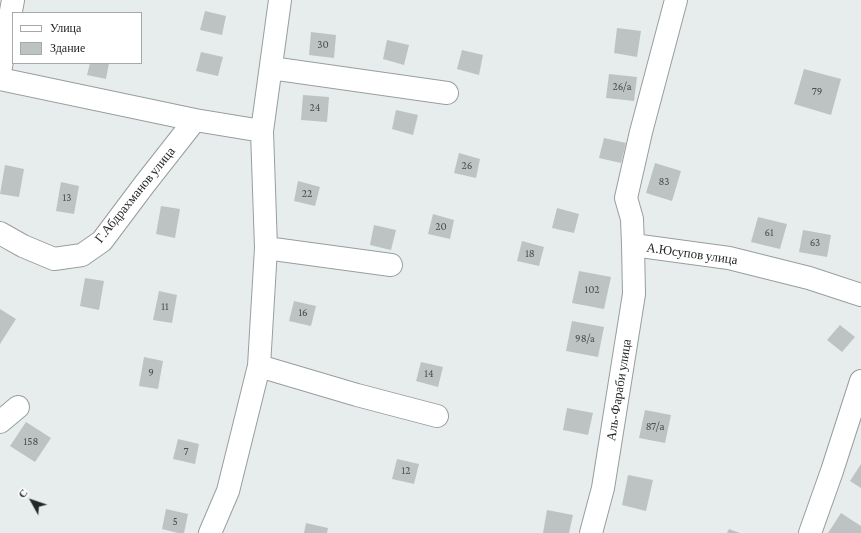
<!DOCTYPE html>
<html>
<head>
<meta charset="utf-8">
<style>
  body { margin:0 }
  #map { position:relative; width:861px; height:533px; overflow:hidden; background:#e7eded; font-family:"Crimson Pro",serif }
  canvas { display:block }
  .legend { position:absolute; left:12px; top:12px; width:130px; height:52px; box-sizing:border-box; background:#fff; border:1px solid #a7a9a8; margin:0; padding:5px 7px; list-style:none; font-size:12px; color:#242726 }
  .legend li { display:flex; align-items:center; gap:8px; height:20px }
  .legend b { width:20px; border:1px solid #a7a9a8 }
  .north { position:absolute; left:12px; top:481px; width:40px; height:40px; -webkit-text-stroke:3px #fff; paint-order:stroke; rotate:310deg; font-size:11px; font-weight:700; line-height:16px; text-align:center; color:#242726 }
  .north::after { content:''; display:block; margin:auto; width:14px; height:18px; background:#242726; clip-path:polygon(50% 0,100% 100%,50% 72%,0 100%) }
</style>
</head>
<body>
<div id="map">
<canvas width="861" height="533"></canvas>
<ul class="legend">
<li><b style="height:5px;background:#fff"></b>Улица</li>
<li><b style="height:11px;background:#bdc3c2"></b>Здание</li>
</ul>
<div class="north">С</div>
</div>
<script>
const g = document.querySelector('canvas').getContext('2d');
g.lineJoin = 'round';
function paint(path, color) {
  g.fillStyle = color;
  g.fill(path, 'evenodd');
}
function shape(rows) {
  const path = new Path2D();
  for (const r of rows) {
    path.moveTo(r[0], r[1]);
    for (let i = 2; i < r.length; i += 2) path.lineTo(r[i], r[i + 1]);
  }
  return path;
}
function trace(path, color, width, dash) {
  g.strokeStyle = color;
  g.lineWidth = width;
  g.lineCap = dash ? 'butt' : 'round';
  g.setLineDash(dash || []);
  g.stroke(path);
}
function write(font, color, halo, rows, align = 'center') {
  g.font = font + ' "Crimson Pro",serif';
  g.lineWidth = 3;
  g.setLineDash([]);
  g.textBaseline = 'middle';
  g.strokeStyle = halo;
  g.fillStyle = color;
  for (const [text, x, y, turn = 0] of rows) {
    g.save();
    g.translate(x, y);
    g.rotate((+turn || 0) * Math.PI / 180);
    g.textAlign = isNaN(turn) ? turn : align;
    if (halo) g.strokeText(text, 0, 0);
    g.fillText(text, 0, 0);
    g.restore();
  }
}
const building = shape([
  [205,11,226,16,222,35,200,30],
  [617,28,641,31,637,57,614,53],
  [311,32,336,35,334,58,309,55],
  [387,40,409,45,404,65,383,59],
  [462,50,483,55,479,75,457,69],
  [201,52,223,57,218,76,196,71],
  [90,63,109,63,106,79,87,75],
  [804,69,841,79,831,115,794,104],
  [609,74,637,77,634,101,606,98],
  [303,95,329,97,327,122,301,120],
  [396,110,418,115,413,135,392,129],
  [604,138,626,143,621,163,599,158],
  [459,153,480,159,476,178,454,173],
  [655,163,681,171,672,201,646,193],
  [5,165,24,169,19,197,0,194],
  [298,181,320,187,315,206,294,201],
  [61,182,79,186,74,214,56,211],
  [161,206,180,209,175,238,156,234],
  [557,208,579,214,574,233,552,228],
  [433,214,454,220,450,239,428,234],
  [758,217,787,224,780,249,751,242],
  [374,225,396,230,391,250,370,245],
  [803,230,831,235,827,257,799,252],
  [522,241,544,247,539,266,517,261],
  [579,271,611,277,604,309,572,303],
  [85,278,104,281,99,310,80,306],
  [159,291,177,295,172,323,153,320],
  [294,301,316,306,311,326,289,321],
  [0,309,16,319,0,344],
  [572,321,604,327,598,357,566,351],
  [840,325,855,337,842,352,827,340],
  [144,357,163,361,158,389,139,386],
  [421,362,443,367,438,387,416,381],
  [567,408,593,413,588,435,563,430],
  [645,410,671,415,665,443,639,438],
  [26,422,51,438,35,462,10,446],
  [178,439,199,444,195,464,173,459],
  [397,459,419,464,414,484,392,479],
  [861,464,861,488,850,481],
  [628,475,653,480,646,511,622,505],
  [166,509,188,514,184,533,178,533,162,529],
  [547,510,573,515,569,533,543,533],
  [841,513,861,526,861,533,828,533],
  [306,523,328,528,327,533,304,533],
  [729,529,740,533,727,533]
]);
const minor = shape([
  [676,0,641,132,626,198,632,219,633,245,729,258,809,278,861,295],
  [271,68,447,93],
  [0,72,13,0],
  [0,79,195,120],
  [0,233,23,246,54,259,82,255,102,241,144,185,195,120,262,131],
  [266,248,391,265],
  [259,366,357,395,437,416],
  [0,422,18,407],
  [210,533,228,491,259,366,266,248,262,131,280,0],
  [591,533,603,488,634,294,633,245],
  [810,533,832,471,861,381]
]);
const numberNames = [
  ["30",323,45],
  ["26/a",622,87],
  ["79",817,92],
  ["24",315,108],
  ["26",467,166],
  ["83",664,182],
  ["22",307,194],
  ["13",67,198],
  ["20",441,227],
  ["61",769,233],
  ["63",815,243],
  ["18",530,254],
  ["102",592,290],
  ["11",165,307],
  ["16",303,313],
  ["98/a",585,339],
  ["9",151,373],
  ["14",429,374],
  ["87/а",655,427],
  ["158",31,442],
  ["7",186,452],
  ["12",406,471],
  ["5",175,522]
];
const streetNames = [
  ["Г.Абдрахманов улица",135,195,-51],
  ["А.Юсупов улица",692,254,8],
  ["Аль-Фараби улица",619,390,-81]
];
paint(building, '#bdc3c2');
trace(minor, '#989e9d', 24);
trace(minor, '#fff', 22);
write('11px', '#4a4e4d', null, numberNames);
write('13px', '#242726', '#fff', streetNames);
</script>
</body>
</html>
